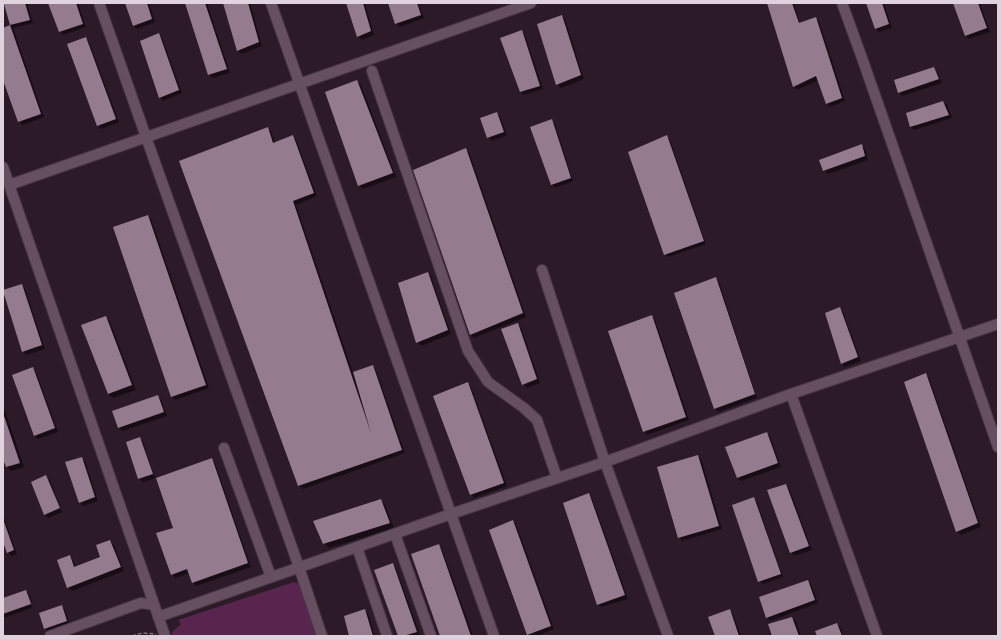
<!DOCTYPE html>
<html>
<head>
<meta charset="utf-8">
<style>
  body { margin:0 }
  #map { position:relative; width:1001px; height:639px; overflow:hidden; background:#2d1a29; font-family:"Roboto Serif",serif }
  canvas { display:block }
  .frame { position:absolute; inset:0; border:4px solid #e0d3dd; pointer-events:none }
</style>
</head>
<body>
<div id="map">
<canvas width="1001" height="639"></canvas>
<div class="frame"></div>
</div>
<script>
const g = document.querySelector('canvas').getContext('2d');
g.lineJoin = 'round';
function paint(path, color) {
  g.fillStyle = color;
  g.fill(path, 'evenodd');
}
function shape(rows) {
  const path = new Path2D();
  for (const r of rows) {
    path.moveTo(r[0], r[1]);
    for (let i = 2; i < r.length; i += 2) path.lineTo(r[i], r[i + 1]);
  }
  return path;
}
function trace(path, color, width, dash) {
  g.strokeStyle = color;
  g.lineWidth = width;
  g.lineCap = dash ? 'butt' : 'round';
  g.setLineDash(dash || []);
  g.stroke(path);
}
const green = shape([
  [294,582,300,584,319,636,172,636,172,632,181,624,178,620]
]);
const shadow = shape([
  [10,3,27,3,33,23,13,28,44,117,23,125,19,121,3,77,3,29,11,26,5,4],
  [49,3,78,3,86,27,63,35,60,32],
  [126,3,149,3,155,22,137,29,134,26],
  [186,3,207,3,230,73,213,78,209,74],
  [224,3,250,3,262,46,242,54,238,51],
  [347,3,365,3,374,35,362,40,358,36],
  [389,3,418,3,424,18,400,27,396,23],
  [768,3,794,3,800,24,816,18,819,21,845,101,830,107,826,103,819,80,797,90,794,86],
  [869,3,884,3,892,28,879,32,876,29],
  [954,3,980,3,990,32,969,39,966,36],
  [562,16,565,19,584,79,561,88,557,84],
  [521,31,525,35,543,89,524,95,520,92],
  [159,34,162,38,182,93,163,101,160,97],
  [86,38,89,42,119,122,101,129,98,125],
  [934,68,937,71,942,83,902,96,899,92],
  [357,82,361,85,396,177,363,189,359,186,327,93],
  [943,102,947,105,952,118,914,130,910,127],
  [496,113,500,116,507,135,492,141,488,137],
  [552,121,555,124,573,181,555,188,552,184],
  [268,128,271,131,275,143,293,136,296,140,317,196,296,205,353,373,373,366,376,370,405,453,303,489,299,486],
  [667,137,670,140,706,244,668,257,665,254],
  [862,145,865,149,868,160,828,174,824,170],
  [466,149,469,152,526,317,474,338,471,335,414,170],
  [148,216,151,219,209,388,175,400,172,396],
  [428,273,431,277,451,334,421,346,417,342],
  [715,278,719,282,757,398,718,412,715,409,675,294],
  [21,285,25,289,45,349,26,355,23,351],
  [840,309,843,312,861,361,845,367,842,364],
  [652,316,655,320,689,420,647,435,644,431],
  [105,317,110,322,136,390,113,398,108,394],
  [518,324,521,327,540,383,527,388,523,384],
  [33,368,36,372,58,432,38,439,35,436],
  [926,374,929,378,981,527,961,535,957,531],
  [468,383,471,387,507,486,474,498,471,494],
  [158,396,161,399,167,416,122,431,119,428],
  [3,405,24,467,11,471,7,467,3,456],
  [767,433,770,436,781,467,741,481,738,478],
  [140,439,143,442,155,478,143,482,139,479,127,443],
  [698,456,701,459,722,529,682,541,679,537],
  [81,458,85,461,98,501,83,506,80,502],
  [212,460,215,463,251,567,196,586,193,582,189,573,175,578,172,574,174,528],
  [46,477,50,480,62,512,48,518,45,514],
  [786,485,789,488,812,550,794,556,791,552],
  [589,495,592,498,628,599,601,607,598,604],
  [754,498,757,502,783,577,763,584,759,581],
  [381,500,385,505,394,528,329,548,324,543],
  [3,514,17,554,11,556,8,552,3,539],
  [513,521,516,524,554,629,537,636,529,636,528,635],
  [110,541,114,545,124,571,72,591,68,587,70,556,73,560,76,567,102,558],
  [438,545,442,549,473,636,441,636],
  [393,564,396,568,420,635,417,636,400,636],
  [808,581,811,584,818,603,770,621,767,617],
  [26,591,30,594,34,608,29,594,27,594,32,608,3,618,3,599],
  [62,606,65,610,70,625,48,632,45,628],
  [365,610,368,614,375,636,350,636],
  [729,610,733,614,741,636,716,636],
  [792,618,796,621,801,636,773,636],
  [837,624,841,628,843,636,818,636]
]);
const building = shape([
  [6,3,25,3,30,20,10,25,4,4],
  [48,3,76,3,83,24,59,32],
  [125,3,147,3,152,19,133,26],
  [185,3,205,3,227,69,208,75],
  [223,3,248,3,259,42,237,51],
  [346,3,363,3,371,31,357,37],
  [388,3,417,3,421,15,395,24],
  [767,3,792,3,799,23,816,17,842,98,826,104,816,76,793,87],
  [866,3,882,3,889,24,875,29],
  [953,3,978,3,987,28,965,36],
  [562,15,581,75,556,85,537,24],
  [10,25,41,114,18,122,3,80,3,28],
  [522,30,540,86,520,92,500,38],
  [159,33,179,90,159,98,140,41],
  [86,37,116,119,97,126,67,44],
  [934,67,939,79,898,93,894,80],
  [357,80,393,173,358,186,325,92],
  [943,101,949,115,910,127,906,113],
  [497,112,504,132,487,138,480,118],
  [552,119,571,178,551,185,530,127],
  [268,127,273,143,293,135,314,193,293,201,371,433,353,372,373,365,402,450,298,486,179,161],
  [667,135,704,241,664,255,628,152],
  [862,144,865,156,823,171,819,160],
  [466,148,523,313,470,335,413,170],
  [148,215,206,385,171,397,113,227],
  [428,272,448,330,416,343,398,283],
  [716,277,755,394,714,409,674,293],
  [22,284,42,345,22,352,3,291,3,290],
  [840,307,858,357,841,364,825,313],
  [652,315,686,417,643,432,608,331],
  [106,316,132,385,108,394,81,325],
  [518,323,537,379,522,385,501,329],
  [33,367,55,428,34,436,12,375],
  [926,373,978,523,956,532,904,382],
  [468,382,504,483,470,495,433,396],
  [158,395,164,412,118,428,112,411],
  [3,413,20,463,6,467,3,459],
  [767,432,778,463,737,478,725,447],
  [140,437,153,474,138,479,126,442],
  [698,455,719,526,678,538,657,467],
  [82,457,95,497,79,503,65,462],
  [212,458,248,563,192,583,187,569,171,575,156,533,173,528,156,478],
  [46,475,60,508,44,515,31,482],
  [786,484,809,546,790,553,767,490],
  [589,493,625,595,597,605,563,503],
  [754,497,781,574,758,582,732,505],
  [381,499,390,523,323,544,313,521],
  [3,519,14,550,7,553,3,542],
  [513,520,551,626,527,635,489,530],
  [110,540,121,567,67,588,57,560,70,555,74,567,100,557,96,545],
  [439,544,471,636,440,636,411,554],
  [393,563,417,632,403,636,398,636,374,570],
  [808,580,815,600,766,618,759,597],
  [26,590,31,604,3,614,3,598],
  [62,605,67,621,44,629,39,613],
  [365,609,373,636,349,636,344,616],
  [730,609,739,636,715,636,708,617],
  [792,617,799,636,772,636,768,624],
  [837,623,842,636,817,636,815,631]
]);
const path = shape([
  [132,636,142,633,156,634]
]);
const minor = shape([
  [99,3,146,137,299,567,322,636],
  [271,3,494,636],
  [842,3,862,58,998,447],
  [372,71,468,351,488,382,524,408,537,420,557,478],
  [3,167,165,636],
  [9,185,531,3],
  [542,270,605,462,668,636],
  [791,394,998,324],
  [224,448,271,577],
  [395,534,431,636],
  [357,547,387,636],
  [158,617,451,514,605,462,791,394,877,636],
  [50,636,141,603,154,605]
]);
paint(green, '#57254e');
paint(shadow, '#0007');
paint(building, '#947c8e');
trace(minor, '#463643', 12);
trace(path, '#806f7c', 1.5, [4, 2]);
trace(minor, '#654f60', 10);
</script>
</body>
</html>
